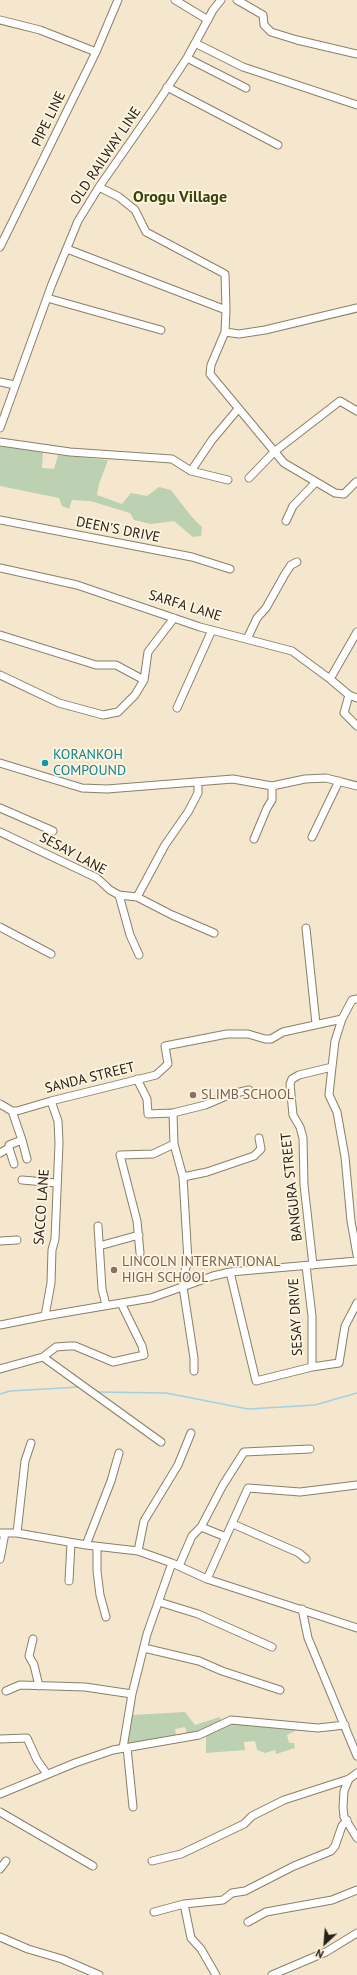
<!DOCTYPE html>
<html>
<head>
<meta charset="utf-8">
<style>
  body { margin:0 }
  #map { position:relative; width:357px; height:1975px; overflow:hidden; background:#f4e7ce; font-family:"PT Sans",sans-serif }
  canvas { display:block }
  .north { position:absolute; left:305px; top:1923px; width:40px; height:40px; -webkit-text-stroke:3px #fff5e1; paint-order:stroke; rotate:206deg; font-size:11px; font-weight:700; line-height:16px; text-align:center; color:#252118 }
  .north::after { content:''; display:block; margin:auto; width:14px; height:18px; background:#252118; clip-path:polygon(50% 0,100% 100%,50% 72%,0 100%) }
</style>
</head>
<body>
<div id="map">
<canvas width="357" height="1975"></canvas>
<div class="north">N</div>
</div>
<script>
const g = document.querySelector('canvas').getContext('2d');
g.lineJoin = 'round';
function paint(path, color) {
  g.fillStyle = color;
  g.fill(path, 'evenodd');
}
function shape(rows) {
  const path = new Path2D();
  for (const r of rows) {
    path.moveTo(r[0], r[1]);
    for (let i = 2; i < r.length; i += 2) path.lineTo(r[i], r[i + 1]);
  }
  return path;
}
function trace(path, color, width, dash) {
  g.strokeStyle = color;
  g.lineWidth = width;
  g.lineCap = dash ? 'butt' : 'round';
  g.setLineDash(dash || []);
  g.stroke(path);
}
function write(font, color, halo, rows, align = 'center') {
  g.font = font + ' "PT Sans",sans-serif';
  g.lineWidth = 3.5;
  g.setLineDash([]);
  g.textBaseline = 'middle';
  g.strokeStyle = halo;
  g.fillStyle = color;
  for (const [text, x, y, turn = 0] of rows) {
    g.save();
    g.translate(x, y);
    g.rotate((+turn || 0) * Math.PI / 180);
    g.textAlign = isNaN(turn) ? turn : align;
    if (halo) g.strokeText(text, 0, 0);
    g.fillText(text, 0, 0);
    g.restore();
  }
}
const green = shape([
  [0,446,43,452,42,468,54,469,58,455,108,460,99,484,97,495,122,504,131,493,147,496,159,487,171,490,191,516,202,527,201,536,193,537,174,521,151,524,134,520,130,513,90,501,72,500,69,509,62,506,59,498,0,486],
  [185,1712,195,1725,220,1717,221,1722,199,1733,187,1734,185,1727,175,1729,176,1736,129,1746,128,1741,132,1715],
  [232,1722,296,1728,295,1731,287,1735,289,1743,294,1743,295,1748,276,1754,275,1750,265,1753,257,1750,255,1741,244,1742,245,1750,206,1753,206,1733]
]);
const stream = shape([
  [97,1392,166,1393,248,1409,315,1405,357,1393],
  [0,1394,10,1391,79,1387]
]);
const minor = shape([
  [175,0,208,20],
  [237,0,263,15,264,25,271,32,297,40,357,54],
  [0,20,40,30,96,52],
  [195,43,243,67,357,105],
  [187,58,246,88],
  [167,87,278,145],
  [99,187,119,197,135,210,146,232,225,274,226,310],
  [0,247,96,52,118,0],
  [67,249,226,310,225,332,211,365,210,374,284,463,335,493,344,494,356,482],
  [47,298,161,330],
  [225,332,239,334,265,330,357,308],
  [0,382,15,385],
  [0,428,52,284,78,221,99,187,154,108,187,58,213,10,221,0],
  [0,442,70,452,172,459,191,471,228,480],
  [191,471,212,440,238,409],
  [249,478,274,452,340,401,357,411],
  [0,520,192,557,230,569],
  [286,521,293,506,316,482],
  [0,568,77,585,200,627,292,651,330,679,349,695,357,698],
  [0,635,96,665,116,665,144,680],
  [247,639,257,618,266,608,285,574,291,565,297,562],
  [0,675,59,703,103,715,118,712,135,695,144,680,148,652,174,618],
  [330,679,357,632],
  [349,695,344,713,357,726],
  [177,708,212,630],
  [0,763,82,788,107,789,233,779,272,786,305,779,326,778,357,786],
  [0,808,53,831],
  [0,832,97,878,110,890,119,895,130,935,139,955],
  [312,837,339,781],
  [254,839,267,808,272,800,272,786],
  [119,895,137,897,165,845,188,812,198,793,198,782],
  [137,897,172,915,214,933],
  [0,927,51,954],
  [306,928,316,1024],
  [332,1067,329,1095,337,1112,345,1157,351,1221,357,1255],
  [137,1079,147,1099,148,1114,173,1113,205,1105,231,1094,249,1090],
  [0,1104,12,1111,17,1111,51,1101,156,1075,168,1064,165,1046,227,1034,248,1034,265,1039,271,1039,283,1032,342,1019],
  [173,1113,174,1144,183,1177,188,1261,183,1277,183,1287,194,1358,194,1371],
  [22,1140,27,1159],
  [9,1148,14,1164],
  [0,1153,9,1148,9,1145,22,1140,12,1111],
  [183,1177,207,1172,254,1156,261,1149,259,1138],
  [22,1180,56,1183],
  [98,1226,102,1289,106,1305],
  [0,1241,17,1240],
  [99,1246,139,1235],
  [140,1253,137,1221,120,1155,153,1154,174,1144],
  [313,1265,304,1185,303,1138,300,1127,293,1115,290,1084,292,1079,299,1075,332,1067,335,1041,342,1019,352,1000,357,999],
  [306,1266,312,1316,312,1367],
  [230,1272,256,1381,312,1367,339,1363,345,1326,357,1303],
  [45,1316,51,1283,52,1250,55,1239,59,1143,58,1121,51,1101],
  [0,1325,45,1316,151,1298,213,1276,230,1272,357,1261],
  [43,1357,161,1442],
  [0,1369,43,1357,56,1347,69,1346,75,1346,113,1362,144,1355,142,1346,121,1303],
  [233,1524,299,1553,306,1559],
  [201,1527,223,1485,244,1452,310,1449],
  [0,1533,17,1533,86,1545,138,1551,172,1563,207,1579,357,1628],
  [17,1533,25,1461,31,1443],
  [86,1545,111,1481,119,1453],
  [97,1547,97,1571,100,1595,106,1617],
  [138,1551,144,1521,178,1465,191,1433],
  [0,1559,5,1533],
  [179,1566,192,1536,201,1527,226,1537],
  [207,1579,248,1488,300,1492,357,1485],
  [69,1581,71,1543],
  [159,1602,198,1614,272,1647],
  [302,1609,308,1638,357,1756],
  [33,1639,29,1656,34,1665,39,1686],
  [144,1648,199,1661,222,1671,280,1690],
  [6,1691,20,1685,85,1687,132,1694],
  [0,1739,27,1738,37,1760,47,1774],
  [127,1747,133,1807],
  [123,1748,132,1694,147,1634,172,1563],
  [349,1779,344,1791,343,1807,344,1817,357,1838],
  [0,1794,75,1763,113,1750,199,1735,231,1720,318,1728,345,1725],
  [0,1812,93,1866],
  [152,1861,181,1854,244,1824,252,1816,284,1800,349,1779,357,1773],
  [0,1869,6,1861],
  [184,1904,191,1938,201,1949,216,1975],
  [154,1912,184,1904,223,1900,232,1893,245,1891,294,1866,331,1851,335,1846,342,1826,347,1820],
  [248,1922,266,1912,332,1900,357,1890],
  [0,1937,28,1949,62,1959,99,1975],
  [272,1975,326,1952,357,1933]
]);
const markers = [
  [45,763,4,"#0f9aa8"],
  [193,1095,4,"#8d6e63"],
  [114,1270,4,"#8d6e63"]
];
const streetNames = [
  ["PIPE LINE",49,119,-64],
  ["OLD RAILWAY LINE",106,156,-56],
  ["DEEN'S DRIVE",118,530,11],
  ["SARFA LANE",185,606,17],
  ["SESAY LANE",73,854,28],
  ["SANDA STREET",90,1078,-14],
  ["BANGURA STREET",292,1187,-96],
  ["SACCO LANE",42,1207,-86],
  ["SESAY DRIVE",296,1317,-93]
];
const cultureNames = [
  ["KORANKOH",53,755],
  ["COMPOUND",53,771]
];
const educationNames = [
  ["SLIMB SCHOOL",201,1095],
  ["LINCOLN INTERNATIONAL",122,1262],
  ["HIGH SCHOOL",122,1278]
];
const quarterNames = [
  ["Orogu Village",180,197]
];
paint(green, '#bcd1b1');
trace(stream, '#a2d0e3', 1.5);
trace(minor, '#8a7f68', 9);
trace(minor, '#fff', 7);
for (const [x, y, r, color] of markers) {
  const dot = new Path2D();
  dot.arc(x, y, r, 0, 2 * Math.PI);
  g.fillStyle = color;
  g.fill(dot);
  trace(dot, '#fff5e1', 1.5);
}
write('14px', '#252118', '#fff5e1', streetNames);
write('14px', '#0d838f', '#fff5e1', cultureNames, 'left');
write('14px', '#785e54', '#fff5e1', educationNames, 'left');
write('bold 16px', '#374308', '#fff5e1', quarterNames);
</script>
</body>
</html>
